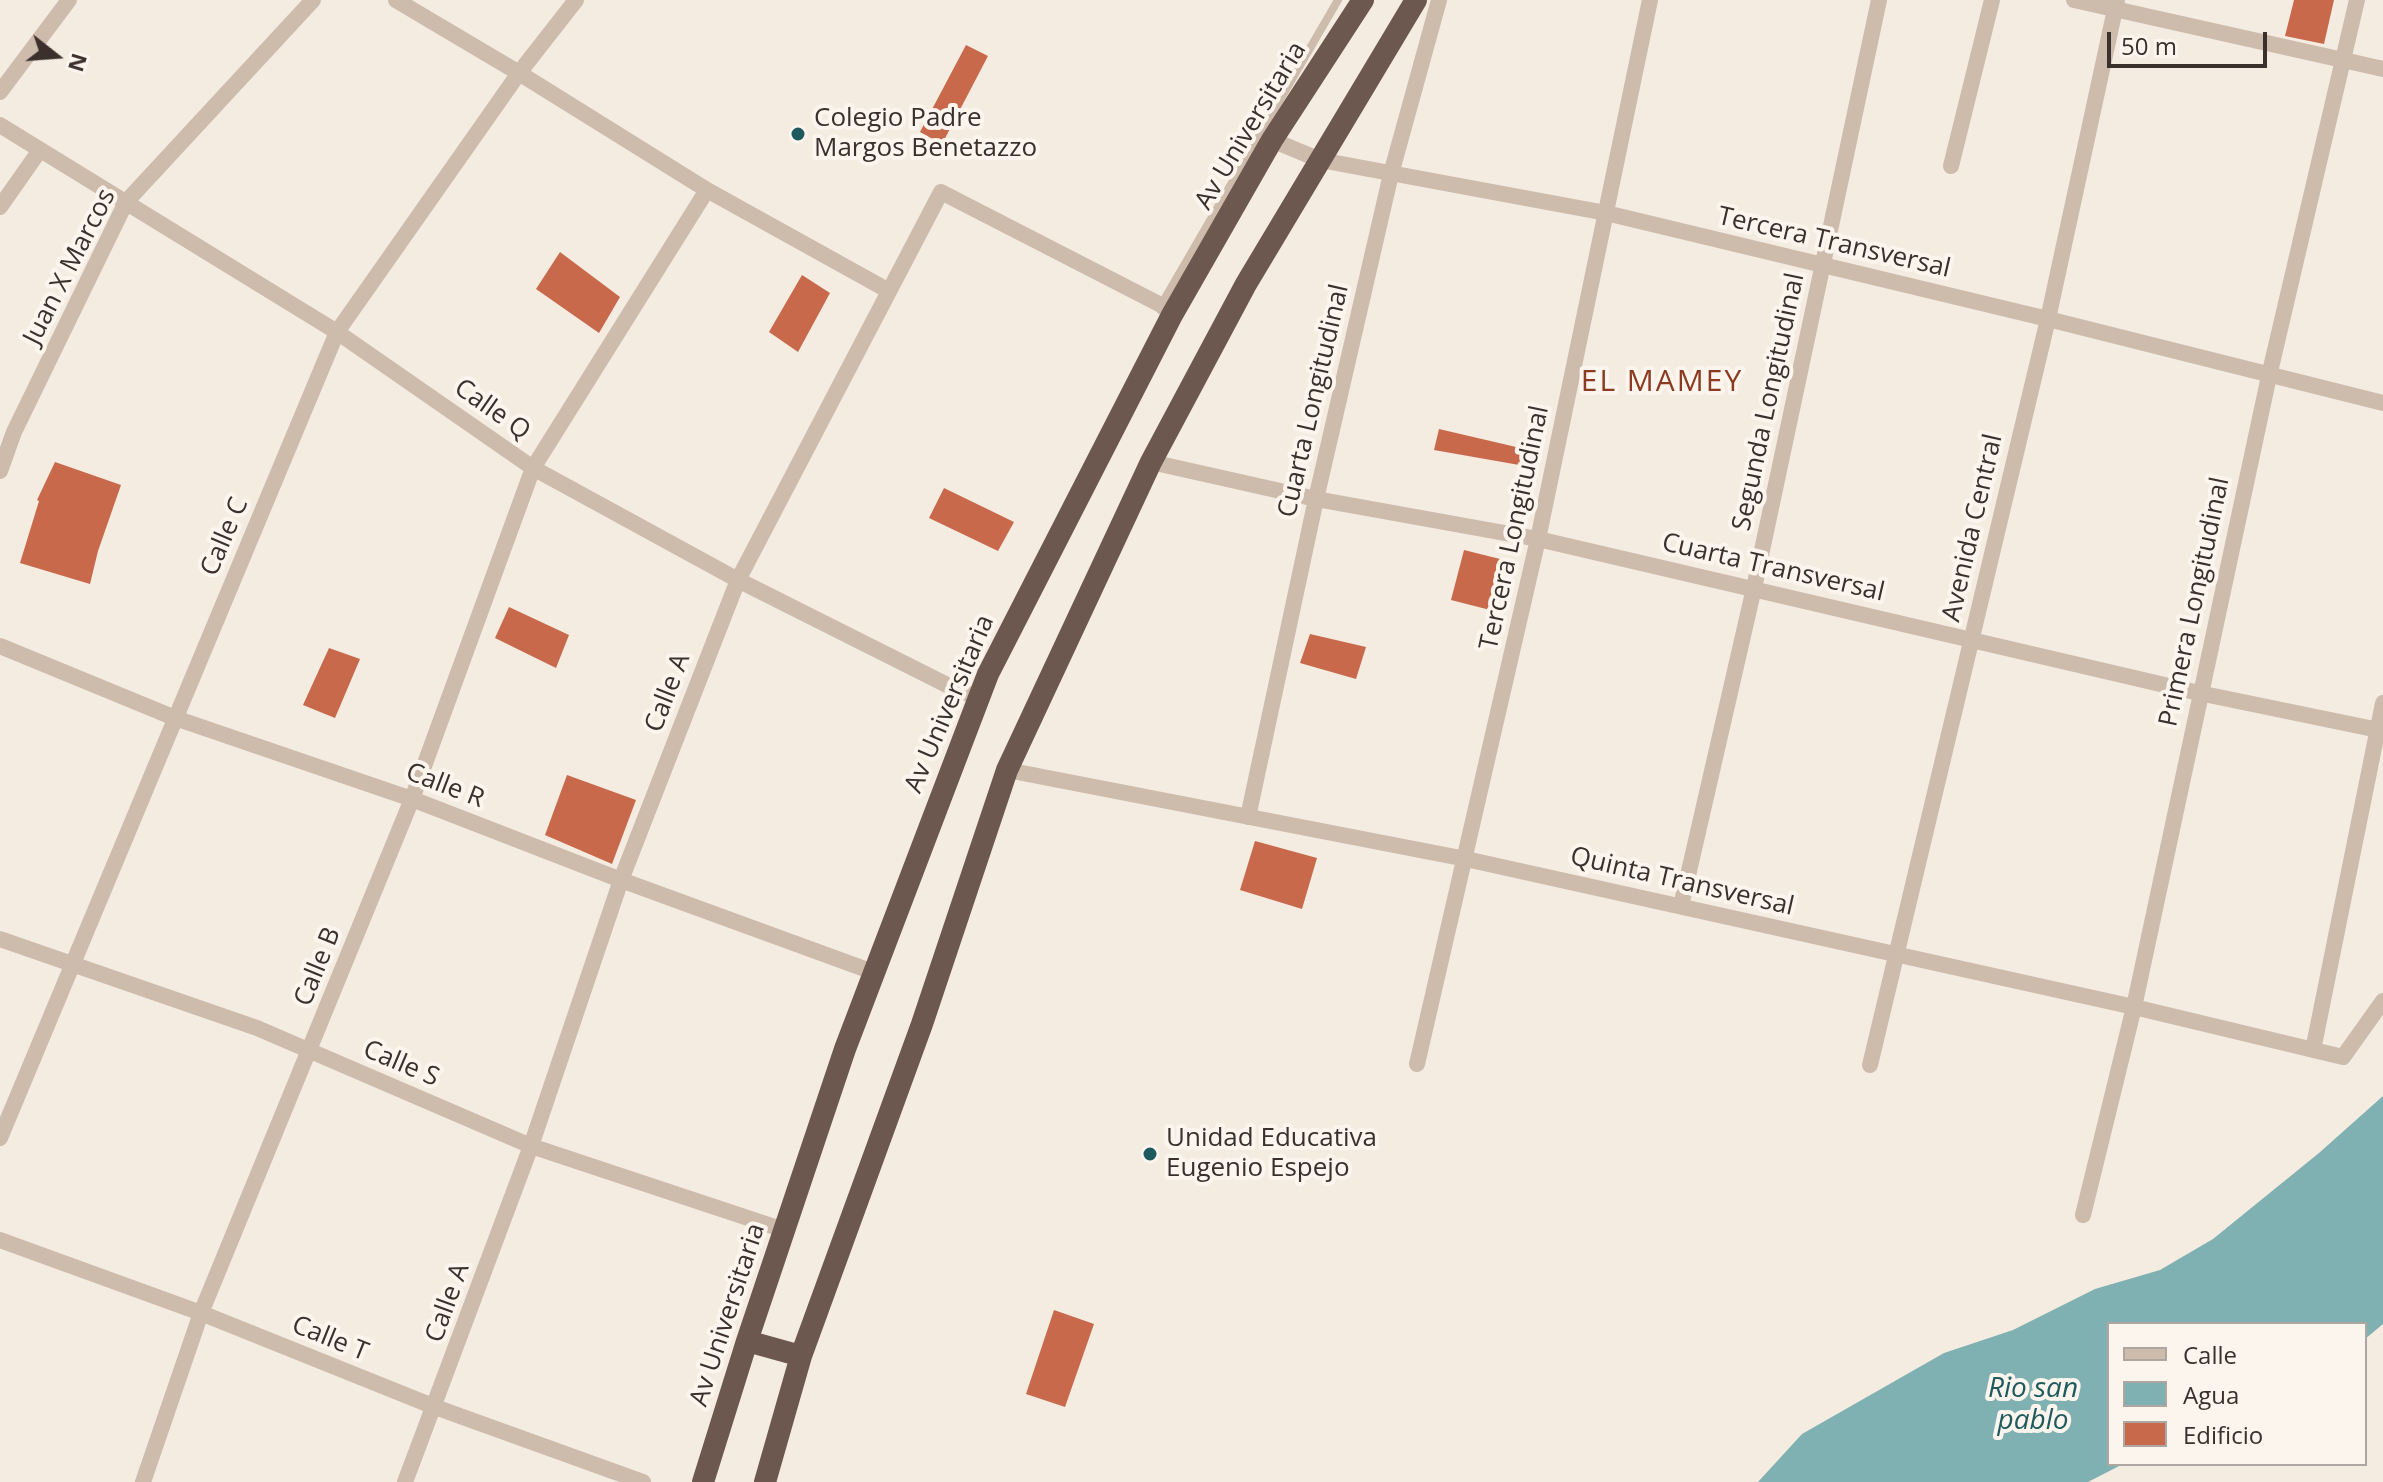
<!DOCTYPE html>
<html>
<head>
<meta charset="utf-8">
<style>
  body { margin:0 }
  #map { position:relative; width:2383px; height:1482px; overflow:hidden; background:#f4ebe1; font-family:"Open Sans",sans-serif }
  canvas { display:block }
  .legend { position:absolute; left:2107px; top:1322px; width:260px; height:144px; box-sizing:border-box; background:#fbf5ee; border:2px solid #aea6a0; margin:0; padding:10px 14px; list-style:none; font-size:24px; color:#3b302b }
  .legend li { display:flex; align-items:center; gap:16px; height:40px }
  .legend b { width:40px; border:2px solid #aea6a0 }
  .north { position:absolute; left:16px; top:16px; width:80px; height:80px; -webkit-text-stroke:6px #fbf5ee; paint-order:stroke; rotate:107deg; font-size:22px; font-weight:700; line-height:32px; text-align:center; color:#3b302b }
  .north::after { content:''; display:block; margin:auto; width:28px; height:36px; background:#3b302b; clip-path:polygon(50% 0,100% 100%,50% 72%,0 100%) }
  .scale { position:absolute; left:2107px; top:32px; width:160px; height:36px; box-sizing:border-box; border:4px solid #3b302b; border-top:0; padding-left:10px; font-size:24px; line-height:28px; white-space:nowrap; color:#3b302b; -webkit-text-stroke:6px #fbf5ee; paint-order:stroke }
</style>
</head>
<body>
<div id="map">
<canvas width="2383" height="1482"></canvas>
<ul class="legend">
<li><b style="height:10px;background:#cdbbac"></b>Calle</li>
<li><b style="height:22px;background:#7fb0b2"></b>Agua</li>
<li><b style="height:22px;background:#c8694b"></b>Edificio</li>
</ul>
<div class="north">N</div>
<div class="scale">50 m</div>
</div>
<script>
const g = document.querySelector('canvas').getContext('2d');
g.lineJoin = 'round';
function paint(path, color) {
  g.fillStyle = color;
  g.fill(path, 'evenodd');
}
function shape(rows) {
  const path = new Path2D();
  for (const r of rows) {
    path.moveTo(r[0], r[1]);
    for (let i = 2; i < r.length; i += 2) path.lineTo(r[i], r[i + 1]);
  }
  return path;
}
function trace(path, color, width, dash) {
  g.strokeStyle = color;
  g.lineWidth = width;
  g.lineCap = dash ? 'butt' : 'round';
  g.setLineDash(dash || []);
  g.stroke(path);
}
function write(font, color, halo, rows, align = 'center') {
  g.font = font + ' "Open Sans",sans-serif';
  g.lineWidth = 8;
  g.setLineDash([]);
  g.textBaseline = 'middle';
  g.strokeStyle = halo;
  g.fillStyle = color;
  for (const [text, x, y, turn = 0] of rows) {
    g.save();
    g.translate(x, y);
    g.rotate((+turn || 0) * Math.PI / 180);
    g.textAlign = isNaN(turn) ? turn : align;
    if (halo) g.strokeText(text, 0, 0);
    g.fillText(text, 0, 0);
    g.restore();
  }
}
const water = shape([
  [2383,1096,2383,1324,2365,1339,2365,1324,2109,1324,2109,1464,2123,1464,2088,1482,1758,1482,1802,1434,1944,1353,2013,1330,2095,1289,2160,1270,2213,1239,2319,1153]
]);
const building = shape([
  [2294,0,2334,0,2324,44,2285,36],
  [966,45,988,56,942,144,920,132],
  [560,252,620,297,599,333,536,289],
  [802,275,830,293,798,352,769,332],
  [1439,429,1529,450,1525,466,1434,450],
  [55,462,121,485,98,551,90,584,20,563,39,501,37,500],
  [944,488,1014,522,998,551,929,518],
  [1464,550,1504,560,1494,611,1451,600],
  [509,607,569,635,556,668,495,638],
  [1310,634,1366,647,1356,679,1300,663],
  [329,648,360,659,335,718,303,705],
  [567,775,636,800,612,864,545,835],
  [1255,841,1317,858,1302,909,1240,890],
  [1054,1310,1094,1324,1065,1407,1026,1394]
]);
const service = shape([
  [1161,305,1338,0]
]);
const minor = shape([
  [396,0,519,73,707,190,889,291],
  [2074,0,2383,69],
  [0,92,69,0],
  [0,125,337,332,533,468,738,580,957,690,978,697],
  [1272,140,1320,160,1606,213,2048,319,2383,403],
  [1951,166,1992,0],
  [0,207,40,150],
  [1151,462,1316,499,1538,539,2199,693,2383,731],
  [0,471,14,432,126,202,313,0],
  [0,646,175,718,412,799,621,880,873,972],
  [1007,770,1466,859,2134,1007,2343,1057,2383,1001],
  [1248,817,1316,499,1391,174,1439,0],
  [1681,906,1754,588,1879,0],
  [0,939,257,1028,531,1146,784,1230],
  [2313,1050,2383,703],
  [1417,1064,1538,539,1650,0],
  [1870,1065,2048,319,2117,0],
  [0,1138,337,332,519,73,576,0],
  [2083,1215,2134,1007,2269,376,2357,0],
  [0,1240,201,1313,435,1407,643,1482],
  [143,1482,201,1313,412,799,533,468,707,190],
  [405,1482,531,1146,621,880,738,580,941,192,1161,305,1172,315]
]);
const trunk = shape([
  [747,1341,801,1356],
  [703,1482,747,1341,845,1049,988,674,1172,315,1272,140,1363,0],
  [765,1482,801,1356,922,1024,1007,770,1151,462,1246,284,1416,0]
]);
const markers = [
  [798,134,8,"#1f5a5e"],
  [1150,1154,8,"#1f5a5e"]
];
const poiNames = [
  ["Colegio Padre",814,119],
  ["Margos Benetazzo",814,149],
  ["Unidad Educativa",1166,1139],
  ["Eugenio Espejo",1166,1169]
];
const streetNames = [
  ["Av Universitaria",1251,126,-59],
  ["Tercera Transversal",1834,243,13],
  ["Juan X Marcos",70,267,-63],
  ["Cuarta Longitudinal",1314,401,-77],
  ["Segunda Longitudinal",1769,402,-78],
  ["Calle Q",492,410,35],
  ["Tercera Longitudinal",1515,528,-78],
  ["Avenida Central",1973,528,-77],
  ["Calle C",225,537,-67],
  ["Cuarta Transversal",1773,568,13],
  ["Primera Longitudinal",2195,602,-78],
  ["Calle A",668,693,-69],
  ["Av Universitaria",950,704,-67],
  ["Calle R",445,786,21],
  ["Quinta Transversal",1682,882,13],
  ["Calle B",318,967,-68],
  ["Calle S",401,1064,23],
  ["Calle A",448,1303,-70],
  ["Av Universitaria",728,1315,-72],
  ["Calle T",330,1339,22]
];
const waterNames = [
  ["Rio san",2033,1389],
  ["pablo",2033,1421]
];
const quarterNames = [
  ["EL MAMEY",1662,382]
];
paint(water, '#7fb0b2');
paint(building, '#c8694b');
trace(service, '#cdbbac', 8);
trace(minor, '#cdbbac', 16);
trace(trunk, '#6c584f', 22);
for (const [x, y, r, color] of markers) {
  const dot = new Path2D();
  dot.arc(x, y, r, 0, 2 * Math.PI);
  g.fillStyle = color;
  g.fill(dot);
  trace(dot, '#fbf5ee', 3);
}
write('26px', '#3b302b', '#fbf5ee', poiNames, 'left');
write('26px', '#3b302b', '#fbf5ee', streetNames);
write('italic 28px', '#1f5a5e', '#fbf5ee', waterNames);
g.letterSpacing = '2px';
write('30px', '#8c3b22', '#fbf5ee', quarterNames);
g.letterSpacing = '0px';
</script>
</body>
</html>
